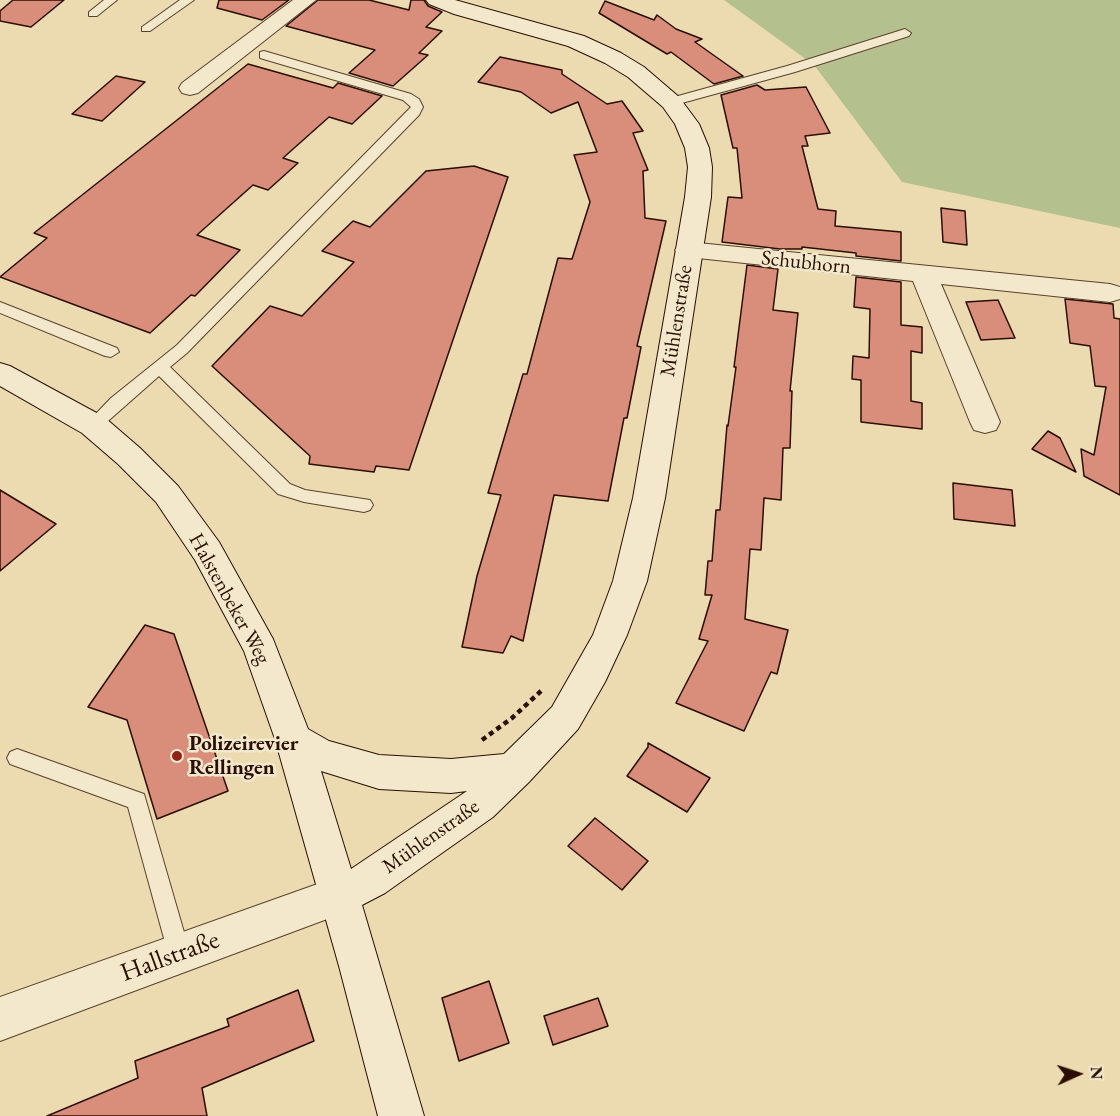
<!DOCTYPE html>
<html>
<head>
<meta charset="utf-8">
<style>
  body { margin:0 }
  #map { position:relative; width:1120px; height:1116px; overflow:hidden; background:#ecdbb0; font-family:"EB Garamond",serif }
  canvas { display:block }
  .north { position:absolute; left:1048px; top:1044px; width:60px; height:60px; -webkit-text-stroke:4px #f3e8cc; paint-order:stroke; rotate:87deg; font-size:16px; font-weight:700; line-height:24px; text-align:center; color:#2a0e00 }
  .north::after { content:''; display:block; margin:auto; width:21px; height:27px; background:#2a0e00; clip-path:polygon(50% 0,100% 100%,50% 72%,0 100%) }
</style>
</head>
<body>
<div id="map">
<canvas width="1120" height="1116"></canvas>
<div class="north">N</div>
</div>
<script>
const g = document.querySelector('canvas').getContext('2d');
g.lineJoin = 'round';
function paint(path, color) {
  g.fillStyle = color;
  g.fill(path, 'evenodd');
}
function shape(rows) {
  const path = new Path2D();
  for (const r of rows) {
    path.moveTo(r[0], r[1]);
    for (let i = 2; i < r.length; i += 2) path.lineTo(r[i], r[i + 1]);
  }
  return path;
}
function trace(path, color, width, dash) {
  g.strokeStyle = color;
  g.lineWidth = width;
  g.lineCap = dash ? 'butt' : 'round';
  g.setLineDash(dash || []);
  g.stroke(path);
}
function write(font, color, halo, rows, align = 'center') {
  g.font = font + ' "EB Garamond",serif';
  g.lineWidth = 5;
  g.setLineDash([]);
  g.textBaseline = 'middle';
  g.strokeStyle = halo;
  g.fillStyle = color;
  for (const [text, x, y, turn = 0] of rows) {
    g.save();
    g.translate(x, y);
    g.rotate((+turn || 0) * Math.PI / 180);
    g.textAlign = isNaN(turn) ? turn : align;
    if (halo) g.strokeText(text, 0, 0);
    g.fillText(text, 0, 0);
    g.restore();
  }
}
const green = shape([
  [724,0,1120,0,1120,228,902,182,814,65]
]);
const building = shape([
  [13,0,64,0,31,27,0,21,0,11,13,0],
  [219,0,289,0,262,20,217,8,219,0],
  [318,0,369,0,409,10,411,0,424,0,428,6,442,12,426,27,442,31,419,53,428,55,393,86,349,73,375,50,286,26,318,0],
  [605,1,654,20,657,15,676,29,702,39,695,42,743,76,714,84,671,52,667,54,599,13,605,1],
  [500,57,562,70,562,74,607,104,622,101,643,131,633,133,648,170,643,171,645,218,666,221,637,346,641,347,627,418,624,418,608,501,554,495,523,641,511,636,503,653,462,647,477,576,501,495,488,493,523,374,527,374,558,258,572,259,590,202,574,155,597,152,578,102,551,113,521,92,478,82,500,57],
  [248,64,333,88,338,83,382,96,352,124,329,117,283,158,298,163,268,190,253,185,197,235,240,250,195,296,191,295,150,333,0,277,47,238,34,233,248,64],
  [116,76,145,82,102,121,72,114,116,76],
  [757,85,765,90,806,87,830,133,805,136,808,146,802,146,818,209,836,211,835,226,901,232,901,261,856,256,856,253,802,247,802,249,780,249,722,242,728,197,742,198,737,148,733,148,721,95,757,85],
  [474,166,508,177,409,470,376,466,374,472,309,464,310,456,212,366,270,306,302,316,354,262,322,251,353,221,370,227,426,171,474,166],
  [941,208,965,211,967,245,943,242,941,208],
  [747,265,778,269,773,310,798,313,790,391,792,391,790,448,783,448,781,500,764,498,761,550,750,549,745,619,788,630,777,674,771,672,744,731,676,703,708,641,699,639,712,595,705,595,708,561,712,561,716,510,720,510,727,425,728,426,736,367,734,367,747,265],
  [856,277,901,282,901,325,922,327,922,353,911,351,911,401,922,403,922,429,861,422,861,380,852,379,853,356,869,358,870,309,854,307,856,277],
  [1065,299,1113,304,1114,318,1120,319,1120,495,1084,476,1081,449,1094,455,1106,387,1095,386,1090,346,1070,343,1065,299],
  [998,300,1015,338,981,340,966,302,998,300],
  [1048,431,1060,438,1076,472,1032,449,1048,431],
  [953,483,1012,490,1015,526,954,519,953,483],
  [0,490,56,524,0,571,0,490],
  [145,625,174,634,228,791,157,819,127,720,88,707,145,625],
  [648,743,710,778,687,812,627,776,648,747,648,743],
  [595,818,648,861,622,890,568,846,595,818],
  [489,981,509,1043,459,1061,442,998,489,981],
  [298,990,314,1041,202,1088,207,1116,47,1116,138,1078,135,1061,229,1026,227,1019,298,990],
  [598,998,608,1026,553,1045,544,1016,598,998]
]);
const path = shape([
  [482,740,512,718,541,691]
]);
const lane = shape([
  [104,0,117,0,97,16,89,16,89,12,104,0],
  [180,0,194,0,150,31,142,31,142,27,180,0],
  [905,29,911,33,909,36,795,72,671,106,665,102,667,99,787,66,905,29],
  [264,51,411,94,419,99,423,107,419,115,187,353,170,367,290,484,305,490,370,500,373,505,370,510,364,512,304,502,278,494,159,376,99,429,87,429,85,425,111,398,177,345,411,107,403,100,260,58,260,52,264,51],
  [0,302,117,348,119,352,111,357,105,356,0,313,0,302],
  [17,749,144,794,190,953,187,961,179,964,171,961,168,953,128,807,10,764,7,758,10,752,17,749]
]);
const street = shape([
  [293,0,316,0,198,93,190,95,182,93,179,88,182,83,293,0],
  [688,242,1110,284,1120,287,1120,299,1110,302,941,284,1000,422,996,430,985,433,974,430,970,422,913,281,679,256,675,250,679,244,688,242],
  [340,876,354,881,360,895,354,909,0,1041,0,997,340,876]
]);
const secondary = shape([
  [426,0,455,0,584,36,621,53,644,67,679,97,699,124,709,148,712,167,711,197,665,498,647,581,627,635,605,682,578,729,529,782,493,817,385,893,362,905,424,1116,378,1116,339,966,275,739,244,651,195,560,156,502,118,464,82,433,0,386,0,363,10,366,104,417,140,448,178,486,219,542,273,639,308,729,329,741,379,755,451,759,504,754,552,707,593,635,613,581,633,498,685,197,688,167,685,148,675,124,663,107,628,77,605,63,568,46,454,14,429,4,426,0],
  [321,771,379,789,451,793,467,791,351,869,321,771]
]);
const markers = [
  [177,756,6,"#8f2418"]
];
const streetNames = [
  ["Schubhorn",806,263,6],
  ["Mühlenstraße",677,321,-81],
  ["Halstenbeker Weg",229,599,61],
  ["Mühlenstraße",431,837,-35]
];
const poiNames = [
  ["Polizeirevier",189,744],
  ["Rellingen",189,768]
];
const nearStreetnames = [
  ["Hallstraße",170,957,-20]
];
paint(green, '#b4c18e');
paint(building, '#d98e7b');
trace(building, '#2a0e00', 1.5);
trace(lane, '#5a412c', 2);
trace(street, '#5a412c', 2);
trace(secondary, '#2a0e00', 2);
trace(path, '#2a0e00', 4.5, [5, 4]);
paint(lane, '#f3e8cc');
paint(street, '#f3e8cc');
paint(secondary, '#f3e8cc');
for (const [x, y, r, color] of markers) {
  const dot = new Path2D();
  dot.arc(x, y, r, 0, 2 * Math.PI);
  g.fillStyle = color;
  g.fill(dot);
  trace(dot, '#f3e8cc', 2);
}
write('21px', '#2a0e00', '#f3e8cc', streetNames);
write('bold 21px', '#2a0e00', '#f3e8cc', poiNames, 'left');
write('26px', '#2a0e00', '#f3e8cc', nearStreetnames);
</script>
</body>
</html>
